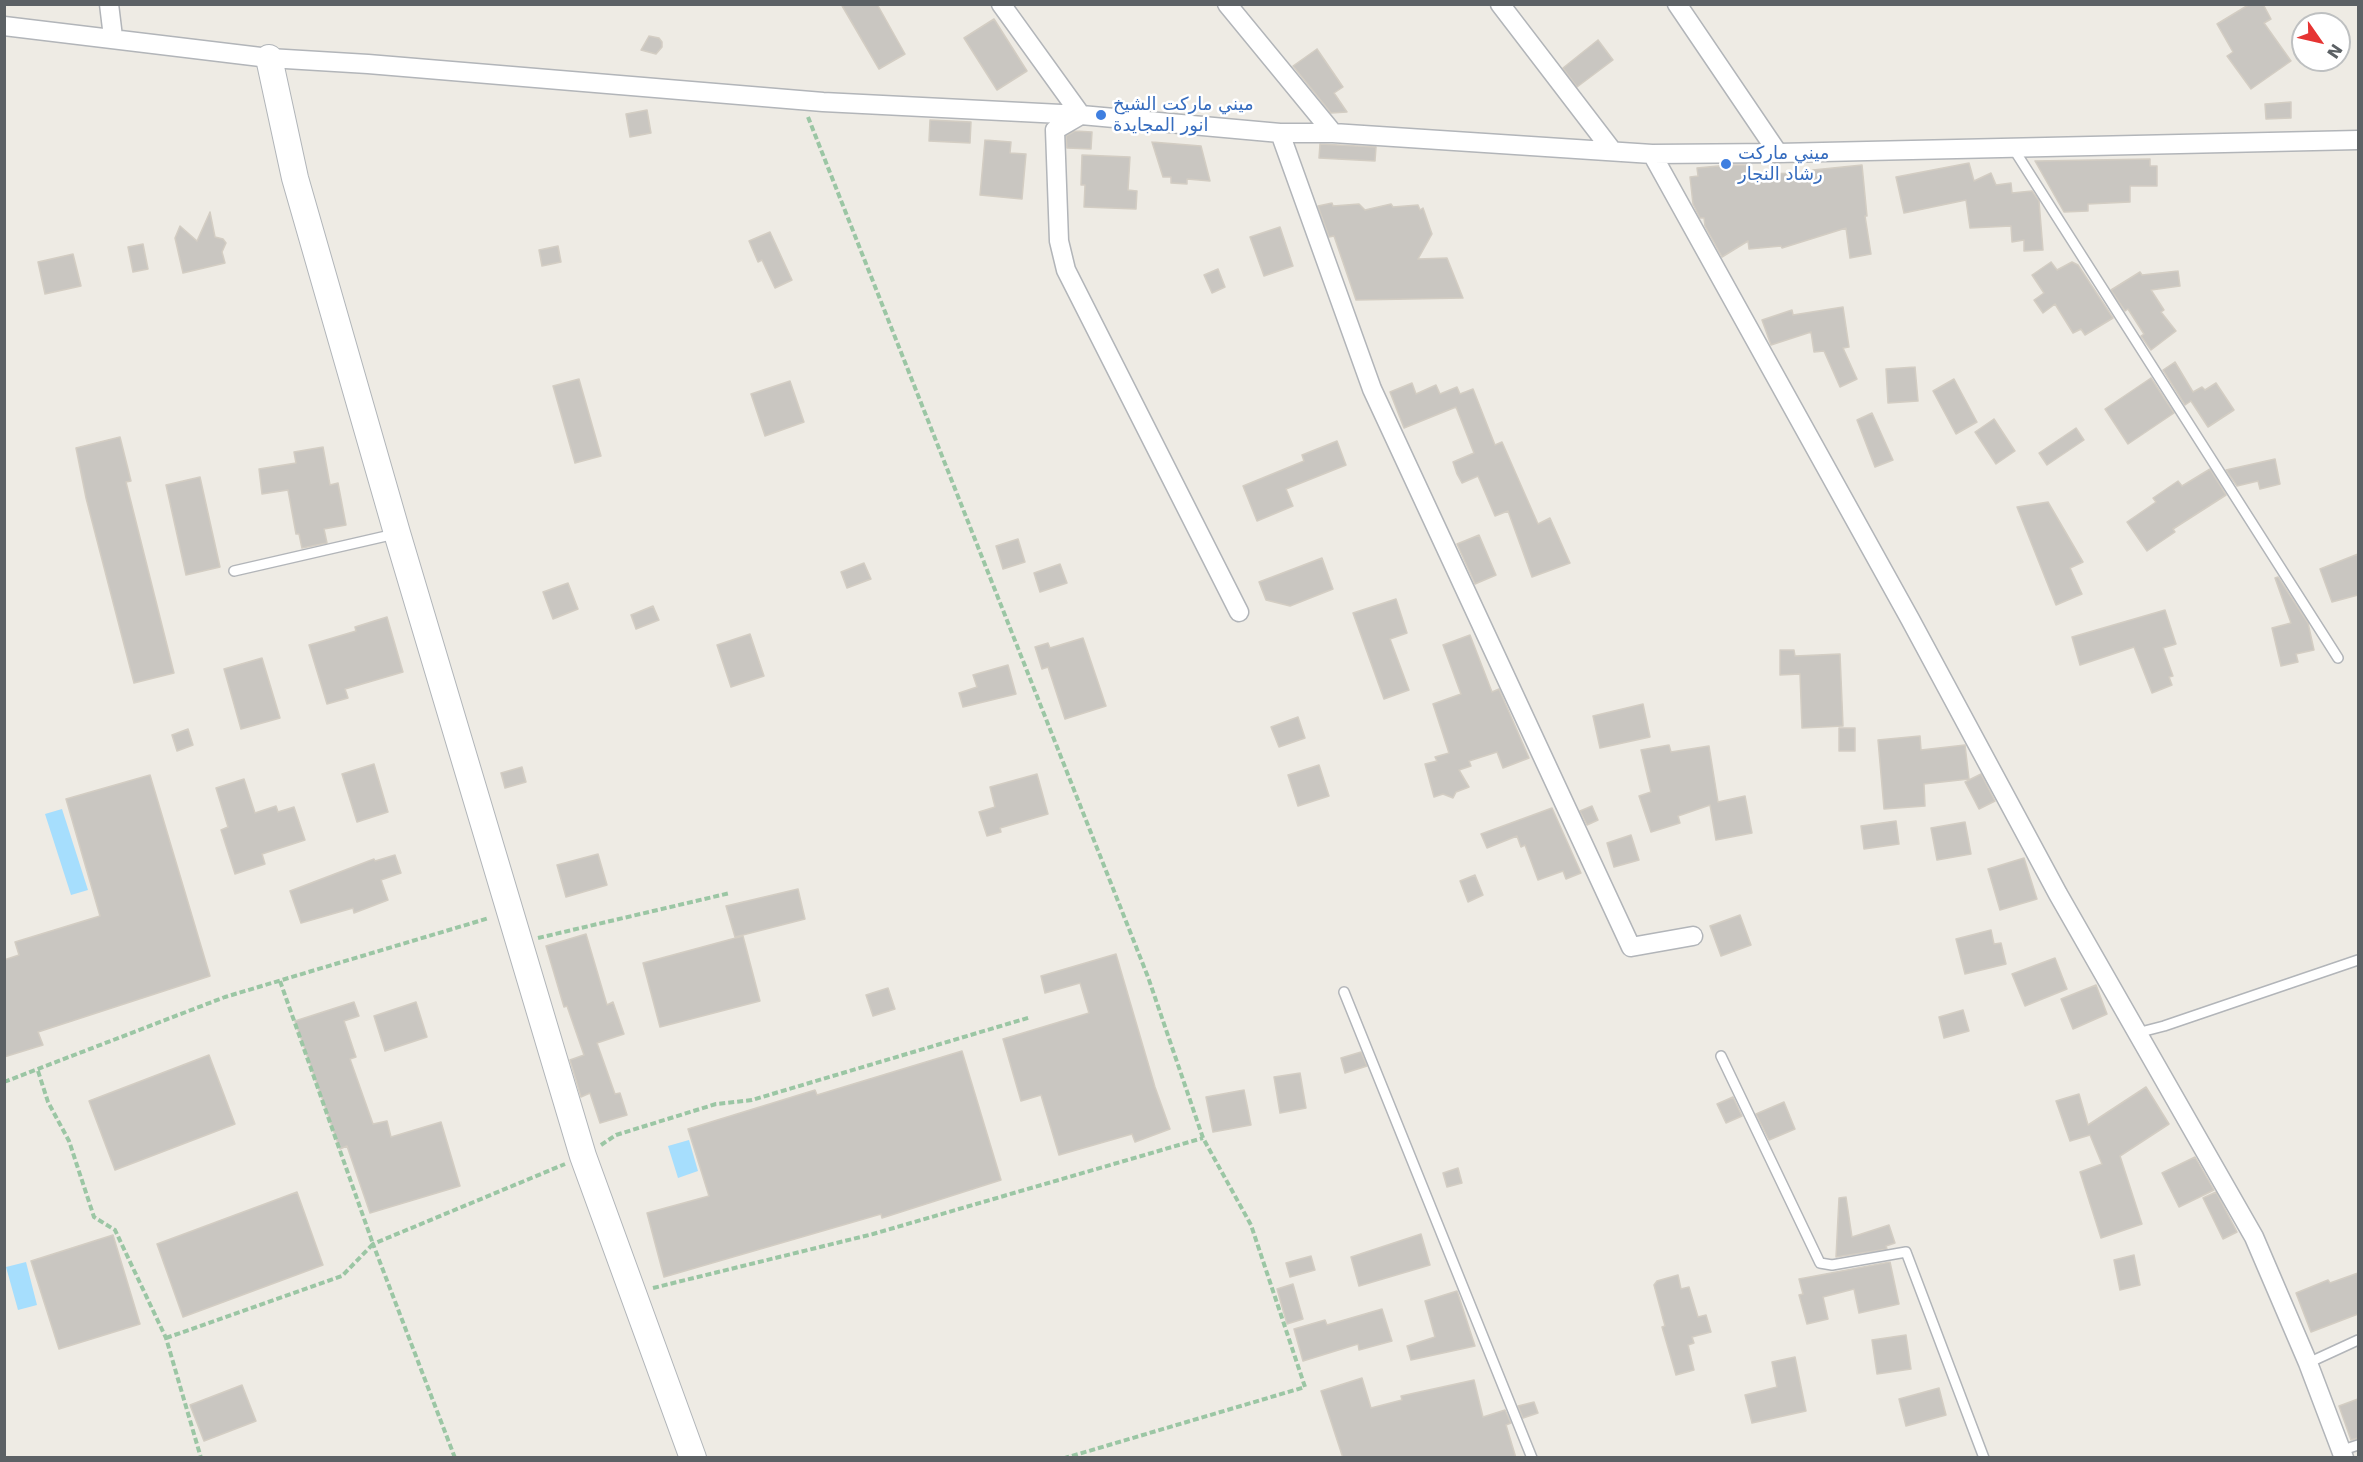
<!DOCTYPE html>
<html>
<head>
<meta charset="utf-8">
<style>
  body { margin:0 }
  #map { position:relative; width:2363px; height:1462px; overflow:hidden; background:#eeebe4; font-family:"DejaVu Sans",sans-serif }
  canvas { display:block }
  .frame { position:absolute; inset:0; border:6px solid #5c6165; pointer-events:none }
  .north { position:absolute; left:2291px; top:12px; width:60px; height:60px; box-sizing:border-box; background:#fff; border:2px solid #bec0c1; border-radius:50%; rotate:124deg; font-size:16px; font-weight:700; line-height:24px; text-align:center; color:#5c6165 }
  .north::after { content:''; display:block; margin:auto; width:21px; height:27px; background:#e63433; clip-path:polygon(50% 0,100% 100%,50% 72%,0 100%) }
</style>
</head>
<body>
<div id="map">
<canvas width="2363" height="1462"></canvas>
<div class="frame"></div>
<div class="north">N</div>
</div>
<script>
const g = document.querySelector('canvas').getContext('2d');
g.lineJoin = 'round';
function paint(path, color) {
  g.fillStyle = color;
  g.fill(path, 'evenodd');
}
function shape(rows) {
  const path = new Path2D();
  for (const r of rows) {
    path.moveTo(r[0], r[1]);
    for (let i = 2; i < r.length; i += 2) path.lineTo(r[i], r[i + 1]);
  }
  return path;
}
function trace(path, color, width, dash) {
  g.strokeStyle = color;
  g.lineWidth = width;
  g.lineCap = dash ? 'butt' : 'round';
  g.setLineDash(dash || []);
  g.stroke(path);
}
function write(font, color, halo, rows, align = 'center') {
  g.font = font + ' "DejaVu Sans","Noto Sans Arabic",sans-serif';
  g.lineWidth = 5;
  g.setLineDash([]);
  g.textBaseline = 'middle';
  g.strokeStyle = halo;
  g.fillStyle = color;
  for (const [text, x, y, turn = 0] of rows) {
    g.save();
    g.translate(x, y);
    g.rotate((+turn || 0) * Math.PI / 180);
    g.textAlign = isNaN(turn) ? turn : align;
    if (halo) g.strokeText(text, 0, 0);
    g.fillText(text, 0, 0);
    g.restore();
  }
}
const water = shape([
  [62,809,88,890,71,895,45,814],
  [689,1140,698,1171,678,1178,668,1146],
  [26,1262,37,1305,18,1310,6,1267]
]);
const building = shape([
  [841,4,877,4,905,54,879,69,841,4],
  [2250,4,2263,4,2271,19,2264,23,2291,61,2251,89,2227,56,2233,52,2217,24,2250,4],
  [994,19,1027,71,997,90,964,38,994,19],
  [649,36,659,38,662,42,662,47,656,54,641,50,649,36],
  [1598,40,1613,60,1577,87,1563,68,1598,40],
  [1317,49,1343,87,1334,93,1347,112,1331,113,1293,66,1317,49],
  [2291,102,2291,118,2266,119,2265,104,2291,102],
  [647,110,651,133,630,137,626,114,647,110],
  [930,120,971,122,970,143,929,141,930,120],
  [1075,131,1092,132,1091,149,1067,148,1066,136,1075,131],
  [985,140,1011,142,1010,153,1026,154,1022,199,980,195,985,140],
  [1152,142,1201,146,1210,181,1187,179,1187,184,1171,183,1171,177,1163,177,1152,142],
  [1320,144,1376,147,1375,161,1319,158,1320,144],
  [1082,155,1130,157,1128,190,1137,191,1136,209,1084,207,1085,185,1081,185,1082,155],
  [2150,159,2150,166,2157,166,2157,186,2130,186,2130,202,2088,204,2088,211,2064,212,2035,161,2150,159],
  [1969,163,1974,181,1991,173,1996,185,2011,183,2012,193,2032,191,2039,201,2043,250,2024,251,2024,240,2012,242,2011,226,1970,228,1966,200,1904,213,1896,177,1969,163],
  [1729,165,1747,165,1748,174,1814,173,1813,170,1862,165,1867,216,1865,216,1871,254,1850,258,1846,228,1782,248,1781,246,1749,249,1748,241,1722,257,1705,226,1704,218,1700,218,1693,204,1690,177,1698,176,1697,168,1729,165],
  [1332,203,1333,206,1359,204,1365,210,1391,204,1393,207,1418,205,1420,210,1423,208,1432,234,1418,259,1447,258,1463,298,1356,300,1334,236,1329,237,1318,206,1332,203],
  [210,212,215,237,223,239,226,243,222,252,225,263,183,273,175,238,180,226,197,241,210,212],
  [1280,227,1293,266,1264,276,1250,237,1280,227],
  [770,232,792,280,775,288,762,260,758,262,749,241,770,232],
  [143,244,148,269,133,272,128,247,143,244],
  [558,246,561,262,542,266,539,250,558,246],
  [73,254,81,286,45,294,38,262,73,254],
  [2051,262,2057,270,2072,262,2078,265,2113,318,2085,335,2081,329,2073,333,2055,304,2043,313,2034,300,2044,293,2032,275,2051,262],
  [1218,269,1225,287,1212,293,1204,275,1218,269],
  [2178,271,2180,286,2151,290,2164,310,2161,312,2176,331,2151,350,2141,336,2144,334,2128,309,2125,311,2111,290,2140,272,2142,275,2178,271],
  [1843,307,1849,347,1843,348,1857,379,1840,387,1824,351,1814,352,1811,332,1771,345,1762,320,1792,310,1793,315,1843,307],
  [2175,362,2193,392,2202,387,2205,390,2216,383,2234,410,2208,427,2191,401,2185,405,2163,370,2175,362],
  [1915,367,1918,401,1888,403,1886,369,1915,367],
  [2151,378,2174,413,2128,444,2105,409,2151,378],
  [579,379,601,456,575,463,553,386,579,379],
  [1954,379,1977,422,1956,434,1933,391,1954,379],
  [790,381,804,422,765,436,751,394,790,381],
  [1412,383,1416,394,1436,385,1440,394,1457,387,1460,394,1473,389,1495,445,1502,442,1538,524,1550,518,1570,563,1532,577,1508,511,1495,516,1478,476,1462,483,1457,474,1453,462,1474,453,1456,407,1404,428,1390,392,1412,383],
  [1872,413,1893,460,1875,467,1857,420,1872,413],
  [1994,419,2015,451,1996,464,1975,432,1994,419],
  [2076,428,2084,440,2047,465,2039,453,2076,428],
  [120,437,131,481,126,482,174,673,134,683,86,498,76,448,120,437],
  [1337,441,1346,465,1286,489,1293,506,1257,521,1243,486,1304,461,1302,455,1337,441],
  [323,447,330,485,338,483,346,525,324,529,327,543,302,548,299,534,296,534,288,490,262,494,259,469,296,463,294,452,323,447],
  [2275,459,2280,484,2260,489,2258,481,2237,486,2226,470,2275,459],
  [2210,469,2226,495,2173,529,2175,532,2147,551,2127,522,2156,502,2153,498,2178,481,2182,486,2210,469],
  [200,477,220,567,186,575,166,485,200,477],
  [2048,502,2083,562,2070,568,2082,594,2056,605,2017,507,2048,502],
  [1479,535,1496,575,1475,584,1457,544,1479,535],
  [1018,539,1025,562,1003,569,996,546,1018,539],
  [2358,554,2358,595,2332,602,2320,569,2358,554],
  [1322,558,1333,589,1290,606,1266,600,1259,582,1322,558],
  [864,563,871,579,847,588,841,572,864,563],
  [1060,564,1067,583,1040,592,1034,573,1060,564],
  [2278,577,2308,623,2314,650,2296,654,2298,662,2281,666,2272,628,2291,623,2275,578,2278,577],
  [568,583,578,609,553,619,543,592,568,583],
  [1396,599,1407,633,1390,639,1409,690,1384,699,1353,613,1396,599],
  [653,606,659,620,636,629,631,615,653,606],
  [2165,610,2176,644,2163,648,2173,676,2169,677,2172,685,2152,693,2134,647,2080,665,2072,637,2165,610],
  [387,617,403,672,345,689,348,698,327,704,309,645,356,631,355,627,387,617],
  [750,634,764,676,731,687,717,645,750,634],
  [1470,635,1492,692,1499,689,1529,758,1503,768,1497,752,1469,761,1471,766,1459,770,1469,787,1456,792,1453,798,1443,794,1434,797,1425,764,1437,761,1435,757,1449,753,1433,704,1461,694,1443,645,1470,635],
  [1083,638,1106,706,1065,719,1048,667,1042,669,1035,647,1048,643,1050,648,1083,638],
  [1780,650,1794,650,1795,656,1840,654,1843,726,1802,728,1800,674,1780,675,1780,650],
  [262,658,280,718,241,729,224,669,262,658],
  [1008,665,1016,694,963,707,959,693,977,687,973,675,1008,665],
  [1643,704,1650,737,1600,748,1593,716,1643,704],
  [1298,717,1305,738,1279,747,1271,727,1298,717],
  [1839,728,1855,728,1855,751,1839,751,1839,728],
  [188,729,193,745,177,751,172,735,188,729],
  [1920,736,1921,750,1965,745,1969,779,1924,784,1925,806,1884,809,1878,740,1920,736],
  [1669,745,1671,752,1709,746,1718,802,1745,796,1752,833,1716,840,1710,805,1678,816,1680,823,1651,832,1639,796,1651,792,1641,750,1669,745],
  [374,764,388,812,357,822,342,774,374,764],
  [1319,765,1329,796,1298,806,1288,775,1319,765],
  [522,767,526,782,505,788,501,773,522,767],
  [1037,774,1048,814,1000,828,1001,832,987,836,979,812,995,807,990,787,1037,774],
  [1981,774,1995,801,1979,809,1965,782,1981,774],
  [150,775,210,976,38,1032,43,1045,4,1057,4,960,19,955,15,942,100,916,66,799,150,775],
  [244,779,255,813,276,806,278,812,294,807,305,840,262,854,265,864,235,874,221,830,228,827,216,788,244,779],
  [1592,806,1598,820,1587,825,1580,811,1592,806],
  [1552,808,1581,873,1566,879,1563,871,1538,880,1525,845,1521,847,1517,836,1487,848,1481,834,1552,808],
  [1896,821,1899,844,1864,849,1861,826,1896,821],
  [1965,822,1971,854,1937,860,1931,828,1965,822],
  [1631,835,1639,860,1614,867,1607,843,1631,835],
  [598,854,607,885,566,897,557,865,598,854],
  [395,855,401,873,381,880,388,900,354,913,353,908,301,923,290,891,374,859,375,861,395,855],
  [2024,858,2037,899,2000,910,1988,869,2024,858],
  [1475,875,1483,895,1468,902,1460,881,1475,875],
  [798,889,805,919,735,937,726,906,798,889],
  [1740,915,1751,945,1721,956,1710,926,1740,915],
  [1991,930,1994,944,2001,943,2006,964,1965,974,1956,939,1991,930],
  [586,934,607,1005,613,1002,624,1034,597,1043,615,1094,620,1093,627,1115,600,1123,590,1093,581,1097,570,1060,584,1055,567,1006,564,1007,546,946,586,934],
  [743,936,760,1001,660,1027,643,963,743,936],
  [1116,954,1155,1087,1170,1129,1135,1142,1132,1134,1059,1155,1041,1095,1021,1101,1003,1039,1089,1013,1080,983,1045,993,1041,976,1116,954],
  [2055,958,2067,989,2025,1006,2012,974,2055,958],
  [2096,985,2107,1014,2073,1029,2061,999,2096,985],
  [888,988,895,1009,873,1016,866,995,888,988],
  [354,1002,359,1016,344,1021,356,1057,350,1059,373,1124,387,1121,391,1137,441,1122,460,1186,370,1213,347,1146,340,1149,295,1021,354,1002],
  [416,1002,427,1037,385,1051,374,1016,416,1002],
  [1963,1010,1969,1031,1944,1038,1939,1017,1963,1010],
  [962,1051,1001,1180,882,1218,881,1214,664,1277,647,1213,709,1196,688,1129,815,1090,817,1095,962,1051],
  [1361,1052,1367,1066,1345,1073,1341,1058,1361,1052],
  [209,1055,235,1124,115,1170,89,1101,209,1055],
  [1300,1073,1306,1108,1280,1113,1274,1077,1300,1073],
  [2146,1087,2169,1124,2120,1156,2142,1224,2101,1238,2080,1172,2102,1164,2090,1135,2070,1141,2056,1101,2079,1094,2088,1125,2146,1087],
  [1244,1090,1251,1125,1213,1132,1206,1097,1244,1090],
  [1733,1097,1742,1116,1726,1123,1717,1104,1733,1097],
  [1784,1102,1795,1129,1769,1140,1756,1114,1784,1102],
  [2195,1157,2214,1190,2179,1207,2162,1173,2195,1157],
  [1458,1168,1462,1183,1447,1187,1443,1173,1458,1168],
  [297,1192,323,1265,183,1317,157,1244,297,1192],
  [2216,1192,2237,1232,2223,1239,2203,1198,2216,1192],
  [1846,1197,1852,1237,1889,1225,1895,1243,1886,1246,1887,1249,1836,1257,1839,1198,1846,1197],
  [1421,1234,1430,1265,1359,1286,1351,1257,1421,1234],
  [113,1235,140,1324,59,1349,31,1261,113,1235],
  [2134,1255,2140,1285,2120,1290,2114,1260,2134,1255],
  [1311,1256,1315,1270,1290,1277,1286,1263,1311,1256],
  [1890,1262,1899,1304,1859,1313,1854,1289,1823,1297,1828,1319,1807,1324,1799,1295,1803,1294,1799,1279,1890,1262],
  [2358,1273,2358,1314,2311,1332,2296,1293,2328,1280,2330,1283,2358,1273],
  [1678,1275,1681,1289,1689,1287,1698,1317,1706,1315,1711,1332,1692,1337,1694,1343,1688,1345,1694,1370,1676,1375,1662,1327,1665,1326,1654,1285,1657,1281,1678,1275],
  [1293,1284,1303,1319,1287,1324,1277,1289,1293,1284],
  [1457,1291,1475,1346,1411,1360,1407,1346,1435,1337,1425,1301,1457,1291],
  [1382,1309,1392,1341,1359,1350,1358,1344,1303,1361,1294,1329,1325,1320,1327,1325,1382,1309],
  [1906,1335,1911,1369,1877,1374,1872,1340,1906,1335],
  [1795,1357,1806,1411,1752,1423,1745,1395,1777,1387,1772,1362,1795,1357],
  [1362,1378,1371,1408,1402,1400,1401,1396,1474,1380,1483,1417,1505,1410,1511,1423,1506,1425,1516,1458,1343,1458,1321,1391,1362,1378],
  [242,1385,256,1421,204,1441,190,1405,242,1385],
  [1939,1388,1946,1415,1906,1426,1899,1399,1939,1388],
  [2358,1399,2358,1438,2351,1440,2339,1406,2358,1399],
  [1534,1402,1538,1413,1523,1418,1518,1406,1534,1402]
]);
const path = shape([
  [808,117,1148,977,1203,1138,1251,1225,1305,1387,1065,1458],
  [538,938,730,893],
  [38,1071,48,1102,69,1141,94,1217,115,1230,166,1338,201,1458],
  [4,1082,225,997,489,918],
  [601,1145,616,1135,716,1104,752,1100,1031,1017],
  [653,1288,873,1234,1203,1138],
  [166,1338,342,1276,373,1244,280,981],
  [455,1458,373,1244,565,1164]
]);
const lane = shape([
  [2013,148,2338,658],
  [234,571,395,534],
  [1344,992,1532,1458],
  [2137,1033,2164,1026,2358,960],
  [1721,1056,1820,1263,1832,1265,1906,1252,1984,1458],
  [2308,1363,2358,1340],
  [2340,1451,2358,1445]
]);
const street = shape([
  [109,4,113,37],
  [1001,4,1081,115,1055,130,1059,241,1066,270,1239,612],
  [1227,4,1333,133],
  [1500,4,1611,149],
  [1677,4,1778,153],
  [4,26,269,58,368,64,823,102,1081,115,1280,133,1333,133,1652,154,1778,153,2358,140],
  [1280,133,1372,389,1631,947,1693,936],
  [1652,154,1910,619,2058,894,2254,1237,2308,1363,2344,1458]
]);
const secondary = shape([
  [269,58,295,178,397,533,583,1156,693,1458]
]);
const markers = [
  [1101,115,6,"#3f7fe0"],
  [1726,164,6,"#3f7fe0"]
];
const shopNames = [
  ["ميني ماركت الشيخ",1113,105],
  ["انور المجايدة",1113,126],
  ["ميني ماركت",1738,154],
  ["رشاد النجار",1738,175]
];
paint(water, '#a6defd');
paint(building, '#c9c6c1');
trace(building, '#d3cdc3', 1.5);
trace(lane, '#b2b5b9', 12);
trace(street, '#b2b5b9', 21);
trace(secondary, '#b1b5b9', 28);
trace(path, '#9bc6a4', 4, [6, 3]);
trace(lane, '#fff', 9);
trace(street, '#fff', 18);
trace(secondary, '#fff', 26);
for (const [x, y, r, color] of markers) {
  const dot = new Path2D();
  dot.arc(x, y, r, 0, 2 * Math.PI);
  g.fillStyle = color;
  g.fill(dot);
  trace(dot, '#fff', 2);
}
write('18px', '#366cbe', '#fff', shopNames, 'left');
</script>
</body>
</html>
